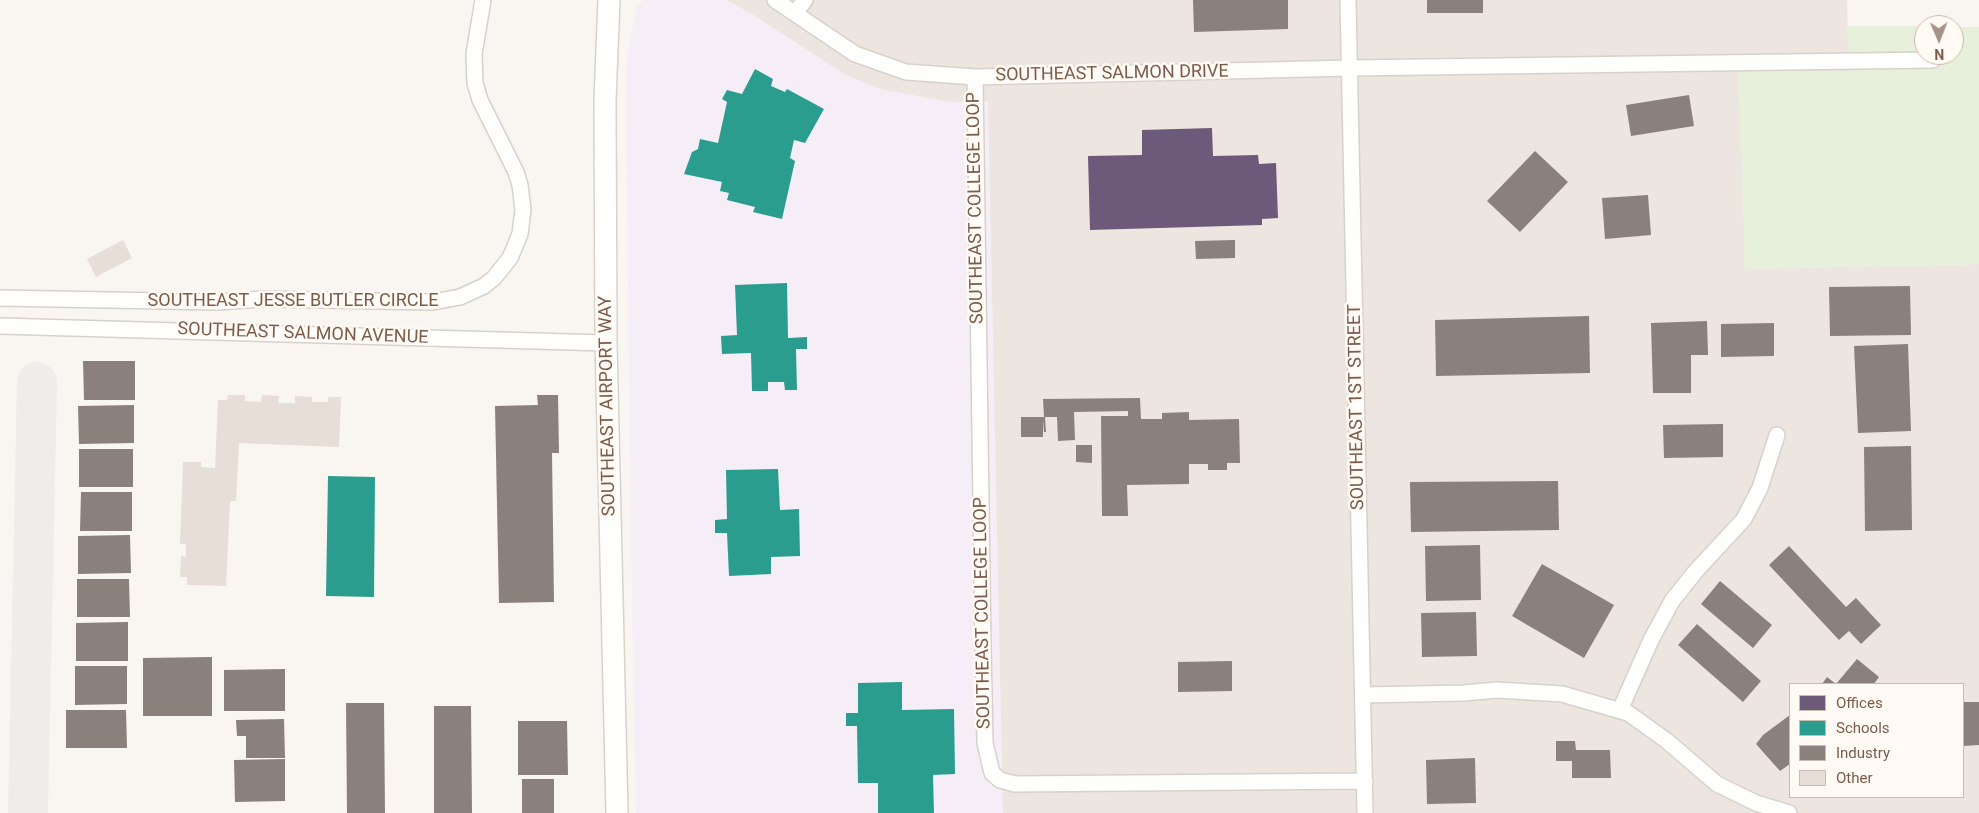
<!DOCTYPE html>
<html>
<head>
<meta charset="utf-8">
<style>
  body { margin:0 }
  #map { position:relative; width:1979px; height:813px; overflow:hidden; background:#f9f5f0; font-family:Roboto,sans-serif }
  canvas { display:block }
  .legend { position:absolute; left:1789px; top:683px; width:175px; height:115px; box-sizing:border-box; background:#fffaf3; border:1px solid #cabbb1; margin:0; padding:6px 9px; list-style:none; font-size:15px; color:#7a5c4d }
  .legend li { display:flex; align-items:center; gap:10px; height:25px }
  .legend b { width:25px; border:1px solid #cabbb1 }
  .north { position:absolute; left:1914px; top:15px; width:50px; height:50px; box-sizing:border-box; background:#fffaf3; border:1px solid #cabbb1; border-radius:50%; rotate:179deg; font-size:14px; font-weight:700; line-height:20px; text-align:center; color:#7a5c4d }
  .north::after { content:''; display:block; margin:auto; width:18px; height:22px; background:#a69286; clip-path:polygon(50% 0,100% 100%,50% 72%,0 100%) }
</style>
</head>
<body>
<div id="map">
<canvas width="1979" height="813"></canvas>
<ul class="legend">
<li><b style="height:14px;background:#6d597a"></b>Offices</li>
<li><b style="height:14px;background:#2a9d8f"></b>Schools</li>
<li><b style="height:14px;background:#8a817c"></b>Industry</li>
<li><b style="height:14px;background:#e6ded7"></b>Other</li>
</ul>
<div class="north">N</div>
</div>
<script>
const g = document.querySelector('canvas').getContext('2d');
g.lineJoin = 'round';
function paint(path, color) {
  g.fillStyle = color;
  g.fill(path, 'evenodd');
}
function shape(rows) {
  const path = new Path2D();
  for (const r of rows) {
    path.moveTo(r[0], r[1]);
    for (let i = 2; i < r.length; i += 2) path.lineTo(r[i], r[i + 1]);
  }
  return path;
}
function trace(path, color, width, dash) {
  g.strokeStyle = color;
  g.lineWidth = width;
  g.lineCap = dash ? 'butt' : 'round';
  g.setLineDash(dash || []);
  g.stroke(path);
}
function write(font, color, halo, rows, align = 'center') {
  g.font = font + ' Roboto,sans-serif';
  g.lineWidth = 5;
  g.setLineDash([]);
  g.textBaseline = 'middle';
  g.strokeStyle = halo;
  g.fillStyle = color;
  for (const [text, x, y, turn = 0] of rows) {
    g.save();
    g.translate(x, y);
    g.rotate((+turn || 0) * Math.PI / 180);
    g.textAlign = isNaN(turn) ? turn : align;
    if (halo) g.strokeText(text, 0, 0);
    g.fillText(text, 0, 0);
    g.restore();
  }
}
const industrial = shape([
  [658,0,1847,0,1849,71,1838,71,1745,269,1979,264,1979,813,657,813],
  [1790,684,1963,684,1963,797,1790,797]
]);
const education = shape([
  [643,0,726,0,752,14,846,75,880,89,951,102,988,101,1003,813,636,813,631,545,626,111,627,56,637,7]
]);
const green = shape([
  [1847,26,1924,26,1924,55,1954,55,1954,27,1979,27,1979,264,1745,269,1738,71,1849,71]
]);
const offices = shape([
  [1212,128,1213,156,1258,155,1259,164,1276,163,1278,218,1262,219,1262,225,1090,230,1088,156,1142,155,1142,130]
]);
const schools = shape([
  [755,69,773,79,771,86,785,92,787,89,824,109,805,143,794,140,790,158,795,161,782,219,753,212,755,207,727,200,729,193,720,191,722,182,684,174,692,152,698,149,700,139,718,143,727,102,722,99,727,90,742,94],
  [787,283,788,338,807,337,807,349,796,349,797,390,785,390,784,382,768,382,768,391,752,391,751,353,722,354,721,336,737,335,735,285],
  [778,469,780,510,799,509,800,556,771,557,771,574,729,576,727,533,715,533,715,520,727,519,726,470],
  [328,476,375,477,374,597,326,596],
  [902,682,902,710,954,709,955,774,933,775,934,813,878,813,878,783,858,783,857,726,846,726,846,713,858,713,858,683]
]);
const industry = shape([
  [1193,0,1288,0,1288,29,1194,32],
  [1427,0,1483,0,1483,13,1427,13],
  [1689,95,1694,126,1631,136,1626,105],
  [1535,151,1568,182,1520,232,1487,201],
  [1648,195,1651,235,1605,239,1602,198],
  [1235,240,1235,258,1196,259,1195,241],
  [1910,286,1911,335,1830,336,1829,287],
  [1589,316,1590,373,1436,376,1435,320],
  [1707,321,1708,355,1691,355,1691,393,1653,393,1651,323],
  [1774,323,1774,356,1721,357,1721,324],
  [1908,344,1911,431,1858,433,1854,346],
  [83,361,135,361,135,400,84,400],
  [537,395,558,395,559,453,552,453,554,602,499,603,495,406,538,405],
  [1140,398,1141,419,1162,419,1162,413,1189,412,1189,420,1239,419,1240,463,1227,463,1227,470,1208,470,1208,464,1189,464,1189,484,1127,485,1128,516,1102,516,1101,416,1128,416,1128,411,1074,412,1075,440,1058,441,1057,417,1045,417,1046,432,1044,432,1043,420,1043,437,1021,437,1021,417,1044,417,1043,399],
  [134,405,134,443,79,444,78,406],
  [1723,424,1723,457,1664,458,1663,425],
  [1076,445,1092,445,1092,463,1076,462],
  [1911,446,1912,530,1865,531,1864,447],
  [79,449,133,449,133,487,79,487],
  [1558,481,1559,530,1411,532,1410,482],
  [81,492,132,492,132,531,80,531],
  [130,535,131,573,78,574,78,536],
  [1480,545,1481,600,1426,601,1425,546],
  [1789,546,1846,607,1856,598,1881,625,1861,644,1849,631,1839,640,1769,565],
  [1542,564,1614,605,1584,658,1512,616],
  [77,579,129,579,130,617,77,617],
  [1720,581,1772,625,1753,648,1701,604],
  [1476,612,1477,656,1422,657,1421,613],
  [128,622,128,661,76,661,76,623],
  [1697,624,1761,681,1743,702,1678,645],
  [212,657,212,716,143,716,143,658],
  [1857,659,1879,677,1874,684,1836,684],
  [1232,661,1232,691,1178,692,1178,662],
  [75,666,127,666,127,704,75,705],
  [285,669,285,711,224,711,224,670],
  [1827,677,1836,684,1822,684],
  [1963,702,1979,702,1979,745,1963,746],
  [346,703,384,703,385,813,347,813],
  [434,706,471,706,472,813,434,813],
  [66,710,126,710,127,748,66,748],
  [1790,715,1790,764,1780,771,1756,744,1763,735],
  [284,719,285,758,246,758,246,736,237,736,236,720],
  [518,721,567,721,568,775,518,775],
  [1556,741,1575,741,1576,750,1610,750,1611,778,1572,778,1572,761,1556,761],
  [1475,758,1476,803,1427,804,1426,760],
  [285,759,285,801,235,802,234,760],
  [522,779,554,779,554,813,522,813]
]);
const taxiway = shape([
  [28,813,37,382]
]);
const building = shape([
  [123,240,132,258,96,277,87,259],
  [228,395,245,395,245,401,261,402,262,395,279,396,278,403,295,403,295,396,312,397,312,402,328,402,328,397,341,397,339,447,239,443,236,501,230,501,226,586,187,585,187,577,180,577,181,556,186,557,186,544,180,544,183,462,201,462,201,467,215,468,218,400,227,400]
]);
const street = shape([
  [775,0,855,54,906,72,975,77,1350,68,1933,60],
  [1348,0,1365,813],
  [795,13,805,0],
  [975,77,983,646,985,743,992,773,1000,780,1015,784,1365,781],
  [0,298,217,302,262,299,433,302,460,297,484,286,494,278,510,258,520,234,523,210,520,185,516,172,480,100,475,83,474,54,483,0],
  [0,326,606,343],
  [1363,695,1464,693,1497,690,1562,694,1628,713,1667,741,1717,784,1756,803,1789,813],
  [1620,710,1651,640,1672,601,1695,572,1744,519,1760,488,1777,435]
]);
const secondary = shape([
  [609,0,605,100,606,343,617,813]
]);
const streetNames = [
  ["SOUTHEAST SALMON DRIVE",1112,74,-1],
  ["SOUTHEAST COLLEGE LOOP",976,208,-91],
  ["SOUTHEAST JESSE BUTLER CIRCLE",293,301],
  ["SOUTHEAST SALMON AVENUE",303,334,2],
  ["SOUTHEAST AIRPORT WAY",608,406,-91],
  ["SOUTHEAST 1ST STREET",1357,407,-91],
  ["SOUTHEAST COLLEGE LOOP",983,613,-91]
];
paint(industrial, '#ede5e0');
paint(education, '#f6eef6');
paint(green, '#e7f0db');
paint(offices, '#6d597a');
paint(schools, '#2a9d8f');
paint(industry, '#8a817c');
trace(taxiway, '#f0ecec', 40);
paint(building, '#e6ded7');
trace(street, '#d7d1cb', 18);
trace(secondary, '#d9d2cb', 24);
trace(street, '#fefefd', 15);
trace(secondary, '#fefefd', 21);
write('18px', '#7a5c4d', '#fffaf3', streetNames);
</script>
</body>
</html>
